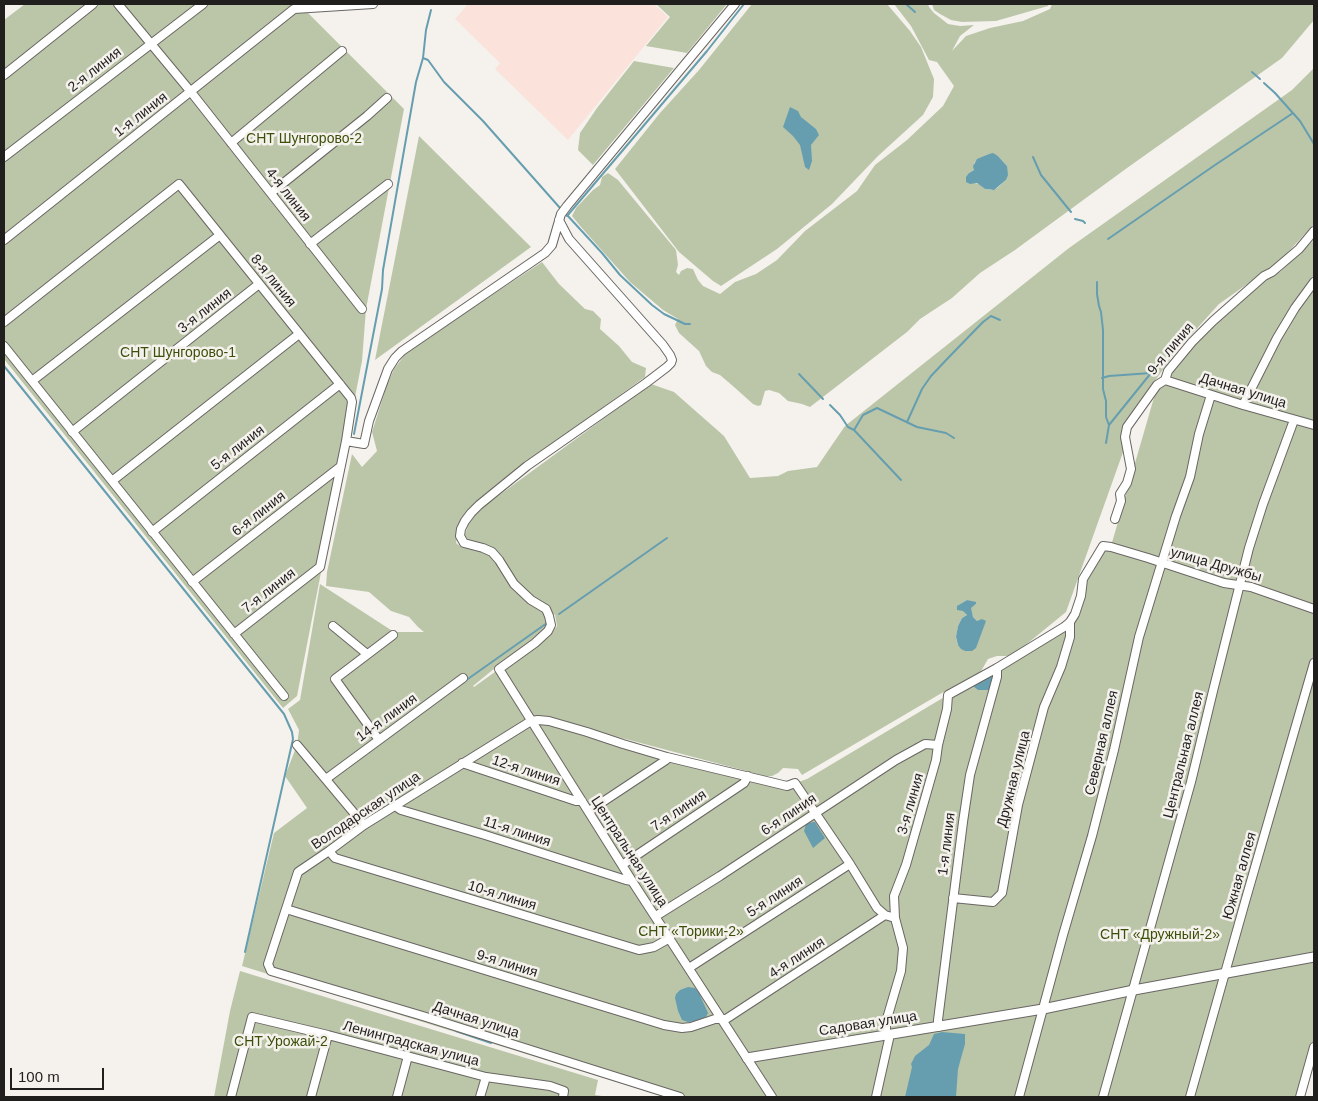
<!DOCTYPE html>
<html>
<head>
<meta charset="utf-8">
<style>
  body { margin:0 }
  #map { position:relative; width:1318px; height:1101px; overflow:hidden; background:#f5f2ed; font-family:Arial,sans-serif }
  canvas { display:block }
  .frame { position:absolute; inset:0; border:5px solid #201f1e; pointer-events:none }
  .scale { position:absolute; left:10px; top:1068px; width:94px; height:22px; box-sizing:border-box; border:2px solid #201f1e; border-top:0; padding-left:6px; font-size:15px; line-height:18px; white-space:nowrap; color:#201f1e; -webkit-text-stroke:4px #f5f2ed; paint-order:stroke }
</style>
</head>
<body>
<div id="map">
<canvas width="1318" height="1101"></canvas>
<div class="frame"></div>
<div class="scale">100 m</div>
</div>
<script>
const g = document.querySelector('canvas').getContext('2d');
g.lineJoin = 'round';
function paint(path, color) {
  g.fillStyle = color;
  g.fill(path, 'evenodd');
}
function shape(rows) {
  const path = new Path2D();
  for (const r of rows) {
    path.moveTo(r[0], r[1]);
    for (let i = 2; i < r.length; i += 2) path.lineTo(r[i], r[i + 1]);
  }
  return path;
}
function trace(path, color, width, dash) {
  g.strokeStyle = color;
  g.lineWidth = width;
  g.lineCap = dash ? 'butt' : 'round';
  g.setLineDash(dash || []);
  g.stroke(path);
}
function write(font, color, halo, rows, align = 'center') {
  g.font = font + ' Arial,sans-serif';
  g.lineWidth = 5;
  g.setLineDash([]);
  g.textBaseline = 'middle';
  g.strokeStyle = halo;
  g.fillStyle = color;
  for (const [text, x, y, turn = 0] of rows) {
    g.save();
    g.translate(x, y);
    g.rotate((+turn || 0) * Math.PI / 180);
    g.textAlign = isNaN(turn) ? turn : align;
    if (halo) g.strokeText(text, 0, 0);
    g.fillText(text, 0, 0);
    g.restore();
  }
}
const industrial = shape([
  [468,4,654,4,668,17,568,140,495,69,500,63,455,19]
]);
const green = shape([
  [25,4,299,4,404,109,366,309,362,361,297,696,283,708,4,359,4,20],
  [656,4,727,4,687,53,646,46,670,17],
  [752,4,887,4,910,31,921,47,934,79,933,97,923,115,878,156,832,204,777,249,721,286,713,281,679,252,615,169,660,113,699,70],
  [894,4,928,4,929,7,934,13,948,24,960,26,974,25,960,36,952,51,966,36,990,28,1023,21,1050,9,1052,4,1314,4,1314,20,1282,58,1127,168,1015,250,980,273,952,298,920,319,907,332,810,407,802,404,788,401,779,393,769,390,765,391,761,405,758,406,753,404,734,387,720,375,712,372,706,366,699,351,679,333,675,325,678,319,663,310,630,282,581,227,572,216,576,208,593,190,600,185,602,177,608,173,618,180,676,250,678,265,676,272,679,275,681,271,687,268,693,269,698,280,703,286,720,294,735,282,756,274,777,260,805,231,857,191,875,165,907,140,943,106,954,86,937,62,929,60,911,26],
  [989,154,998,156,1007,166,1006,180,997,188,992,190,985,189,979,184,974,183,969,173,974,170,974,163,977,160],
  [932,4,1049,4,1048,6,996,21,962,22,951,20,940,14,934,10],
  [634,61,674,68,593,165,578,150,580,133,597,108],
  [1314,68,1314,224,1280,261,1219,304,1174,354,1142,399,1066,612,1012,656,997,656,988,659,980,673,940,694,802,775,798,769,783,768,778,773,772,776,765,776,550,719,532,717,503,669,552,633,557,626,555,615,532,598,516,583,501,558,468,540,465,535,469,523,474,515,483,507,651,384,674,392,724,436,750,478,778,476,788,471,817,467,845,426,1069,248,1292,90],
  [967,600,976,604,970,608,973,617,977,621,958,645,956,638,958,626,962,618,967,615,959,605],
  [419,136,531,247,375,360],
  [1314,240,1314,1047,1300,1097,665,1097,242,966,274,833,307,808,285,776,297,745,299,730,288,709,300,700,320,584,394,632,424,632,418,627,409,617,391,611,369,592,326,586,327,572,352,454,362,467,377,451,372,432,387,385,394,369,407,352,424,340,542,262,559,284,585,309,593,311,601,319,600,329,619,346,632,362,646,368,645,377,527,462,469,509,462,521,459,528,456,543,460,546,468,546,491,554,513,585,539,606,548,616,547,631,502,665,495,668,473,686,474,687,499,669,531,721,538,720,787,786,807,779,1070,622,1083,579,1103,546,1111,546,1155,394,1171,372,1206,331,1263,277,1280,272],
  [240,971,598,1080,595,1095,609,1097,214,1097,230,1011]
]);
const water = shape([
  [790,107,798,111,801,117,816,129,819,135,811,145,812,161,809,170,805,167,800,145,793,136,783,127],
  [993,153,998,156,1007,166,1008,175,1006,180,994,190,985,189,977,183,970,184,966,182,966,177,969,173,974,170,973,166,977,159,989,154],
  [967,600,976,602,976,604,971,608,973,617,977,621,982,619,986,621,976,648,972,651,965,651,961,649,958,645,956,637,958,626,962,618,967,615,963,611,957,610,957,606],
  [992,675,995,675,991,690,978,690,973,686],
  [813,822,815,822,825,838,813,848,804,831,806,824],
  [688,987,695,988,699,993,708,1013,706,1017,696,1021,688,1022,682,1020,678,1011,675,998,676,994,680,990],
  [942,1032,965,1034,965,1044,958,1069,956,1097,905,1097,912,1067,911,1064,915,1056,929,1045,934,1034]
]);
const stream = shape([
  [906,4,915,12],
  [423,58,428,60,444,82,483,121,560,208],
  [1252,72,1260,79],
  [1264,83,1275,93,1300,121,1314,144],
  [1033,157,1041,175,1071,212],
  [567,215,602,253,620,275,652,305,664,314,685,324,690,324],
  [567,216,707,51,744,4],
  [1075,219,1083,221,1085,223],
  [1108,239,1215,165,1293,113],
  [1097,282,1097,294,1099,306,1101,312,1103,330,1103,389,1106,401,1106,417,1109,425,1106,443],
  [4,366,284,714,292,732,293,739,245,952],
  [799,374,823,399],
  [1102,378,1109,376,1151,373,1109,425],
  [830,405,840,415,848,427,854,430,901,480],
  [907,422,922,389,931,376,949,357,983,322,991,316,1000,320],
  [854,430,863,415,877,408,917,427,946,433,954,438],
  [354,434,382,289,383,270,416,82,423,58,426,30,431,10],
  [559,614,667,538],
  [465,681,547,623],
  [456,1031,491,1043]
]);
const minor = shape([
  [118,4,191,92,362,309],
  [4,75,93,4],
  [231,143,342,51],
  [4,157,203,4],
  [271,193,367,116,387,98],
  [559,220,569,239,663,345,670,355,672,360,671,363,667,367,646,383,527,466,479,505,471,513,465,521,461,529,460,536,464,543,483,548,492,552,499,560,514,584,531,600,546,609,549,616,551,625,548,631,535,643,499,669,632,881,772,1097],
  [4,240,294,9,373,4],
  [310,244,388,184],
  [4,322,179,184,351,398,352,402,346,441,320,567,234,634],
  [4,346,284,696],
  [1165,380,1243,405,1314,425],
  [32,381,220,235],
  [1243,405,1277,338,1295,308,1314,282],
  [72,432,259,284],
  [346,441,364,444,369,421,388,369,395,358,402,351,545,253,552,245,561,214,567,206,735,4],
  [112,481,299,334],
  [1115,519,1121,501,1120,494,1127,483,1131,469,1125,437,1127,427,1157,385,1165,380,1168,371,1192,342,1213,321,1264,276,1272,272,1299,249,1314,231],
  [152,532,340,384],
  [192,582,340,467],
  [333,626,367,654],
  [379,740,335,679,393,635],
  [297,745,364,825],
  [462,763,576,801,582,801],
  [326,779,463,678],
  [395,806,401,810,485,835,626,880,632,881],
  [589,811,666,760,667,757],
  [329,851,335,858,639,950,654,947,670,938],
  [622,865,744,783,748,776],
  [953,898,993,902,1002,893,1018,805,1044,707,1061,667,1070,637,1070,622],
  [286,909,664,1025,682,1028,691,1027,715,1019,726,1019,885,915],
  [656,916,720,876,896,760,925,744,938,745],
  [689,968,850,864],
  [938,1027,938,1020,963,822,970,775,997,677,997,668],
  [231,1097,252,1017,328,1035,486,1077,550,1086,564,1091,563,1097],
  [311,1097,328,1035],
  [397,1097,408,1056],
  [480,1097,486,1077],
  [680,1097,426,1017,271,971,268,964,298,872,329,851,364,825,531,721,538,720,549,721,587,732,623,744,667,757,787,786,795,783,850,864,877,908,885,915,895,918],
  [876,1097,889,1039,886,1034,886,1022,901,971,903,948,895,918,894,896,906,865,936,760,938,745,947,709,948,695,997,668,1064,627,1070,622,1075,614,1081,596,1083,579,1103,546,1111,547,1148,558,1224,583,1251,587,1314,609],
  [1019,1097,1063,935,1092,836,1114,750,1139,637,1176,516,1190,477,1199,434,1211,395],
  [1103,1097,1191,782,1213,691,1249,548,1263,504,1294,420],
  [1190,1097,1245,902,1314,663],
  [1300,1097,1314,1047]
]);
const tertiary = shape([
  [747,1058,1043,1009,1134,990,1314,957]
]);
const streetNames = [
  ["2-я линия",95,70,-38],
  ["1-я линия",141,115,-38],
  ["4-я линия",288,195,52],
  ["8-я линия",273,281,51],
  ["3-я линия",205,311,-38],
  ["9-я линия",1171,349,-50],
  ["Дачная улица",1243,391,17],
  ["5-я линия",238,448,-38],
  ["6-я линия",259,514,-38],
  ["улица Дружбы",1216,565,16],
  ["7-я линия",269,591,-38],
  ["14-я линия",387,718,-36],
  ["Северная аллея",1102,743,-77],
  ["Центральная аллея",1184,755,-76],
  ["12-я линия",526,771,18],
  ["Дружная улица",1014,779,-76],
  ["3-я линия",911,804,-74],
  ["Володарская улица",366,811,-34],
  ["7-я линия",679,811,-34],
  ["6-я линия",789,815,-34],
  ["11-я линия",517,832,18],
  ["1-я линия",947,844,-83],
  ["Центральная улица",629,852,57],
  ["Южная аллея",1240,876,-74],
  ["10-я линия",502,896,17],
  ["5-я линия",775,897,-33],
  ["4-я линия",797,958,-33],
  ["9-я линия",507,964,17],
  ["Дачная улица",476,1020,18],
  ["Садовая улица",868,1024,-9],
  ["Ленинградская улица",411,1044,15]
];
const parkNames = [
  ["СНТ Шунгорово-2",304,139],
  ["СНТ Шунгорово-1",178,353],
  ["СНТ «Торики-2»",691,932],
  ["СНТ «Дружный-2»",1160,935],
  ["СНТ Урожай-2",281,1042]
];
paint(industrial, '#fbe2db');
paint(green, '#bbc6a9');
paint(water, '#669eaf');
trace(stream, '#669eaf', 2);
trace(minor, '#696663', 10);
trace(tertiary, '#696663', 11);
trace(minor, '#fff', 8);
trace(tertiary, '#fff', 9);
write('14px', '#201f1e', '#f5f2ed', streetNames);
write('14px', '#3c4f09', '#f5f2ed', parkNames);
</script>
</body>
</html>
